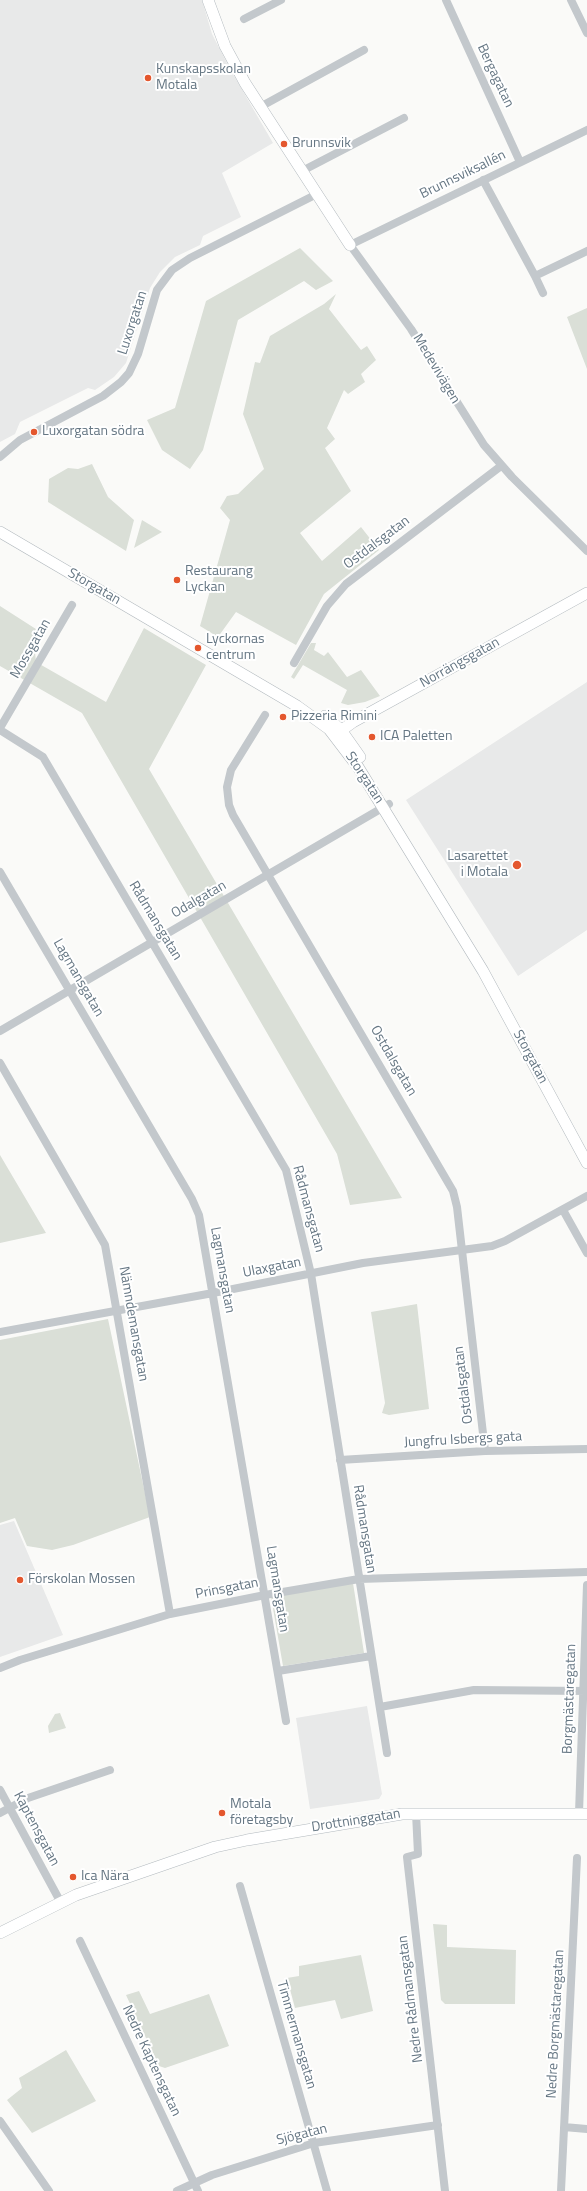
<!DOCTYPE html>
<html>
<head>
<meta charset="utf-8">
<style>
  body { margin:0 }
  canvas { display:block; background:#fafaf8 }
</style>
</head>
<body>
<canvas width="587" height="2191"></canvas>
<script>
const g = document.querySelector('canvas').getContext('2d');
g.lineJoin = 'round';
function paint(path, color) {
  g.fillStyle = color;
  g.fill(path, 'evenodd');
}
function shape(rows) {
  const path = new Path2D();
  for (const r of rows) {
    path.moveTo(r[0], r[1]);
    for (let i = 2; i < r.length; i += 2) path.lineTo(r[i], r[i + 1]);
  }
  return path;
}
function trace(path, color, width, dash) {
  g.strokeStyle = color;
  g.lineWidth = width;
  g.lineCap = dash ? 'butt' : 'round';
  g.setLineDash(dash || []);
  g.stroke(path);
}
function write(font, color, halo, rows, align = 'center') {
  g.font = font + ' "Titillium Web",sans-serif';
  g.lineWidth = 4;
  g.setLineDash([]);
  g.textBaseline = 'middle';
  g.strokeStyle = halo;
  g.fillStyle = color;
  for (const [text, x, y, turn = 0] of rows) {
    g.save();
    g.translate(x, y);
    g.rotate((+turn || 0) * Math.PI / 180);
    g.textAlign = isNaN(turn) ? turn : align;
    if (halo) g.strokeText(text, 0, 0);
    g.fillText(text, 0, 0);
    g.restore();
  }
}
const built = shape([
  [0,0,202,0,212,34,230,69,273,143,222,173,241,217,203,236,200,245,175,257,160,272,150,288,126,363,114,377,95,390,88,388,20,422,15,434,0,442],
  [587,682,587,930,518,976,406,800],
  [14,1521,63,1635,0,1657,0,1525],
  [367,1706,382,1794,379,1799,310,1809,296,1718]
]);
const green = shape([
  [300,248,333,281,316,290,304,281,238,320,203,450,190,469,162,450,147,420,175,408,206,301],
  [336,294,329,309,361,350,367,346,376,360,361,374,365,382,348,394,344,390,327,428,335,439,325,448,351,491,300,533,322,561,361,527,379,550,324,594,296,645,236,612,218,637,200,626,230,520,220,508,227,496,238,494,264,469,243,414,255,362,260,363,270,336,324,304],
  [587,308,587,369,567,317],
  [92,464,108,497,134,520,126,551,48,502,49,479,68,468,78,469],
  [142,520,162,532,134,548],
  [0,606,39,631,34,642,36,662,106,702,144,628,206,665,149,769,402,1198,350,1205,337,1154,82,713,0,666],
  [311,643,316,643,314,650,324,656,328,652,347,677,361,670,380,696,365,702,348,705,341,703,347,690,303,665,294,679,291,677],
  [0,1155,46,1233,0,1243],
  [417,1304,429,1409,389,1415,382,1413,385,1403,371,1312],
  [108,1319,150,1517,73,1545,52,1550,27,1546,15,1518,0,1523,0,1340],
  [353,1583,364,1653,283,1666,271,1597],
  [60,1713,66,1728,49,1733,48,1726,55,1714],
  [433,1924,447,1925,447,1947,516,1950,515,2004,445,2004,441,2000],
  [361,1955,373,2011,341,2019,335,2000,295,2008,287,1978,299,1976,299,1966],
  [139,1991,150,2014,209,1994,229,2046,165,2068,159,2066,126,1995],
  [66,2050,96,2101,32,2133,7,2100,22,2088,19,2078]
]);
const street = shape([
  [446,0,520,162],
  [571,0,587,33],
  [244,19,281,0],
  [260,107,364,50],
  [587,130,350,245,411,329,484,445,512,477,587,551],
  [302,171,404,118],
  [483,180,535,276,587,251],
  [535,276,543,293],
  [0,457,20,440,103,396,121,382,129,373,138,354,157,290,172,270,190,258,317,194],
  [294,663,327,606,346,584,501,466],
  [265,715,231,770,227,787,229,805,233,815,453,1191,457,1207,485,1451],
  [0,728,72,605],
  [0,730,43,757,286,1170,311,1274,387,1753],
  [0,872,192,1199,199,1215,286,1721],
  [0,1031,389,804],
  [0,1063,105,1245,170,1614],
  [563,1210,587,1253],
  [0,1332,213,1293,363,1263,492,1246,505,1241,587,1196],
  [340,1460,485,1451,587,1449],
  [0,1668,20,1660,170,1614,265,1595,359,1579,587,1572],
  [278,1671,371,1656],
  [380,1707,474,1690,587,1691],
  [0,1790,60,1901],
  [0,1813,28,1798,110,1770],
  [416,1813,418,1854,407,1857,445,2191],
  [579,1813,587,1585],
  [240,1886,327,2191],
  [80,1941,198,2191],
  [0,2121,49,2191],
  [564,2127,587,2129],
  [177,2191,212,2175,314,2143,438,2125],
  [561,2191,577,1858]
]);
const secondary = shape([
  [208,0,225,46,245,83,350,245],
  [0,532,297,706,329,729,358,767,483,971,587,1163],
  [325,716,341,730,360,757],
  [335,735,353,722,587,593],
  [0,1933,76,1895,215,1847,247,1840,402,1814,587,1814]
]);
const markers = [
  [148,78,4,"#e4572e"],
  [284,144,4,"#e4572e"],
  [34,432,4,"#e4572e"],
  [177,580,4,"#e4572e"],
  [198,648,4,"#e4572e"],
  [283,717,4,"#e4572e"],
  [372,737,4,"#e4572e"],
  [517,865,5,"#e4572e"],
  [20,1580,4,"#e4572e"],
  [222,1813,4,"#e4572e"],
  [73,1877,4,"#e4572e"]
];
const poiNames = [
  ["Kunskapsskolan",156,70],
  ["Motala",156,86],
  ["Brunnsvik",292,144],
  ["Luxorgatan södra",42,432],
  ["Restaurang",185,572],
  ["Lyckan",185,588],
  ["Lyckornas",206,640],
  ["centrum",206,656],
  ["Pizzeria Rimini",291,717],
  ["ICA Paletten",380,737],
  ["Lasarettet",508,857,"right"],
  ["i Motala",508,873,"right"],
  ["Förskolan Mossen",28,1580],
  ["Motala",230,1805],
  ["företagsby",230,1821],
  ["Ica Nära",81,1877]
];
const streetNames = [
  ["Bergagatan",495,76,65],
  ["Brunnsviksallén",463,175,-26],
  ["Luxorgatan",133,323,-72],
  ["Medevivägen",436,369,59],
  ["Ostdalsgatan",377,543,-37],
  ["Storgatan",94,587,30],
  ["Mossgatan",31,649,-60],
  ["Norrängsgatan",460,663,-29],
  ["Storgatan",364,778,57],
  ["Odalgatan",199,900,-30],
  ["Rådmansgatan",155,921,59],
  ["Lagmansgatan",78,978,60],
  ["Storgatan",530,1057,62],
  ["Ostdalsgatan",393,1061,60],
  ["Rådmansgatan",308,1209,75],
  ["Ulaxgatan",272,1268,-11],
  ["Lagmansgatan",222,1270,80],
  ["Nämndemansgatan",133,1324,80],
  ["Ostdalsgatan",464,1385,-97],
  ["Jungfru Isbergs gata",463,1440,-3],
  ["Rådmansgatan",364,1529,81],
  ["Prinsgatan",227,1589,-11],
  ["Lagmansgatan",277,1589,81],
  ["Borgmästaregatan",570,1699,-88],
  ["Drottninggatan",356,1821,-9],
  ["Kaptensgatan",36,1829,62],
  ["Nedre Rådmansgatan",411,1999,-97],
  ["Nedre Borgmästaregatan",556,2024,-87],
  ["Timmermansgatan",296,2035,74],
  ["Nedre Kaptensgatan",151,2061,65],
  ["Sjögatan",302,2135,-14]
];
paint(built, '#e8e9e9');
paint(green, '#dadfd7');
trace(secondary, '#b3babf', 12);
trace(street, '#c3c8cc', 8);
trace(secondary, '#fff', 11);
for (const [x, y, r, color] of markers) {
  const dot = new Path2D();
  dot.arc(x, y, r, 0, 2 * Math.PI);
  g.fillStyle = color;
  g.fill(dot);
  trace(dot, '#fff', 1.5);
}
write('14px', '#657683', '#fff', poiNames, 'left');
write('14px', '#657683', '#fff', streetNames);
</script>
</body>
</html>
